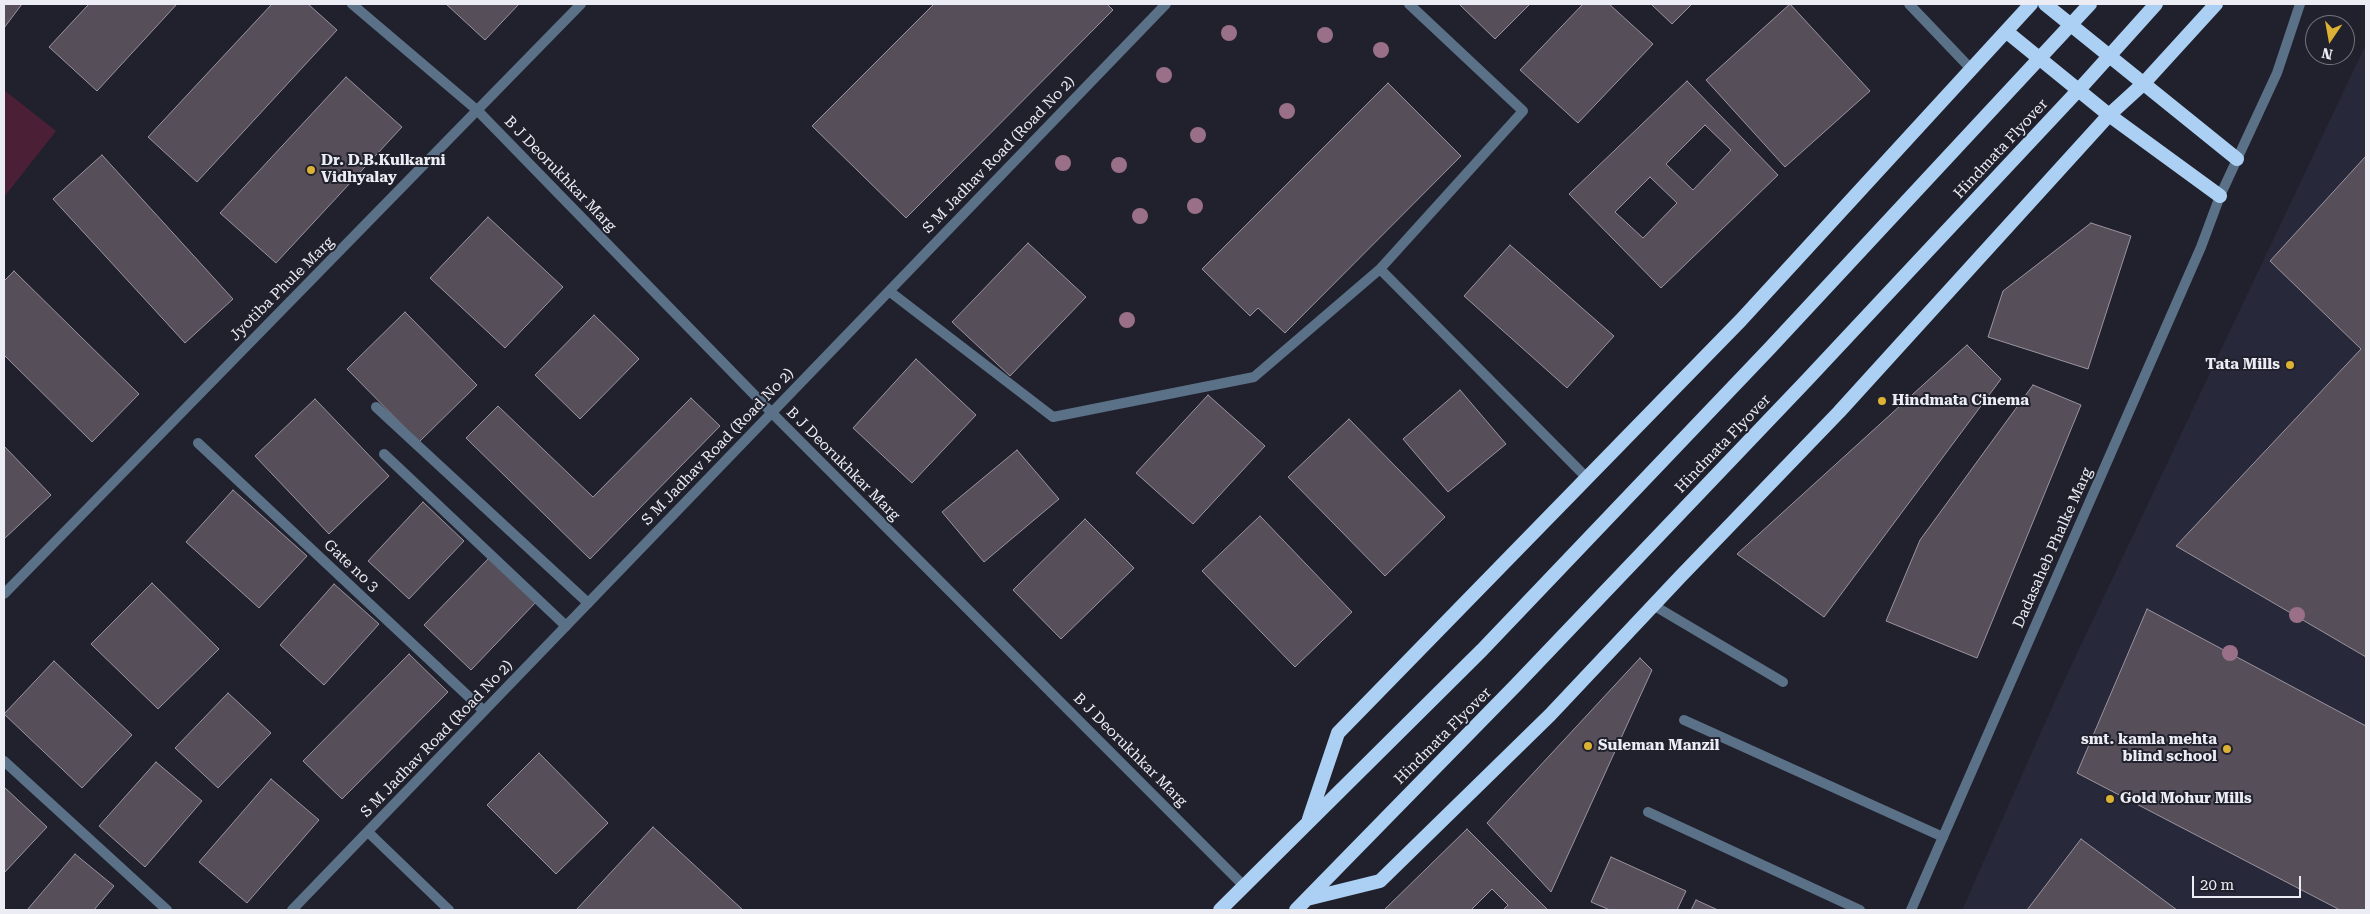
<!DOCTYPE html>
<html>
<head>
<meta charset="utf-8">
<style>
  body { margin:0 }
  #map { position:relative; width:2370px; height:914px; overflow:hidden; background:#20212c; font-family:"Roboto Serif",serif }
  canvas { display:block }
  .frame { position:absolute; inset:0; border:5px solid #ecedf4; pointer-events:none }
  .north { position:absolute; left:2305px; top:15px; width:50px; height:50px; box-sizing:border-box; background:#20212c; border:1px solid #72737c; border-radius:50%; rotate:192deg; font-size:14px; font-weight:700; line-height:20px; text-align:center; color:#ecedf4 }
  .north::after { content:''; display:block; margin:auto; width:18px; height:22px; background:#dbb233; clip-path:polygon(50% 0,100% 100%,50% 72%,0 100%) }
  .scale { position:absolute; left:2192px; top:876px; width:109px; height:22px; box-sizing:border-box; border:2px solid #ecedf4; border-top:0; padding-left:6px; font-size:15px; line-height:18px; white-space:nowrap; color:#ecedf4; -webkit-text-stroke:4px #20212c; paint-order:stroke }
</style>
</head>
<body>
<div id="map">
<canvas width="2370" height="914"></canvas>
<div class="frame"></div>
<div class="north">N</div>
<div class="scale">20 m</div>
</div>
<script>
const g = document.querySelector('canvas').getContext('2d');
g.lineJoin = 'round';
function paint(path, color) {
  g.fillStyle = color;
  g.fill(path, 'evenodd');
}
function shape(rows) {
  const path = new Path2D();
  for (const r of rows) {
    path.moveTo(r[0], r[1]);
    for (let i = 2; i < r.length; i += 2) path.lineTo(r[i], r[i + 1]);
  }
  return path;
}
function trace(path, color, width, dash) {
  g.strokeStyle = color;
  g.lineWidth = width;
  g.lineCap = dash ? 'butt' : 'round';
  g.setLineDash(dash || []);
  g.stroke(path);
}
function write(font, color, halo, rows, align = 'center') {
  g.font = font + ' "Roboto Serif",serif';
  g.lineWidth = 4;
  g.setLineDash([]);
  g.textBaseline = 'middle';
  g.strokeStyle = halo;
  g.fillStyle = color;
  for (const [text, x, y, turn = 0] of rows) {
    g.save();
    g.translate(x, y);
    g.rotate((+turn || 0) * Math.PI / 180);
    g.textAlign = isNaN(turn) ? turn : align;
    if (halo) g.strokeText(text, 0, 0);
    g.fillText(text, 0, 0);
    g.restore();
  }
}
const built = shape([
  [2366,44,2366,910,1962,910,2061,687]
]);
const green = shape([
  [4,90,56,131,4,197]
]);
const building = shape([
  [4,4,22,4,4,28,4,4],
  [89,4,177,4,97,91,49,47,89,4],
  [272,4,308,4,337,30,197,182,148,137,272,4],
  [446,4,519,4,485,40,446,4],
  [934,4,1107,4,1113,10,906,218,812,126,934,4],
  [1459,4,1530,4,1495,39,1459,4],
  [1583,4,1609,4,1653,44,1578,123,1520,70,1583,4],
  [1651,4,1692,4,1672,24,1651,4],
  [1790,4,1870,91,1785,167,1706,80,1790,4],
  [346,77,402,127,276,263,220,213,346,77],
  [1687,81,1778,175,1661,288,1569,194,1687,81],
  [1705,125,1731,150,1693,190,1666,164,1705,125],
  [1650,177,1677,203,1643,238,1615,212,1650,177],
  [1388,83,1461,156,1285,333,1258,308,1250,316,1202,269,1388,83],
  [102,155,233,299,185,343,53,199,102,155],
  [2366,156,2366,657,2176,546,2361,349,2270,261,2366,156],
  [488,217,563,287,505,348,430,278,488,217],
  [2091,223,2131,236,2088,369,1988,337,2003,291,2091,223],
  [1028,243,1086,297,1010,376,952,322,1028,243],
  [1510,245,1614,336,1567,388,1464,296,1510,245],
  [14,271,139,394,92,442,4,355,4,281,14,271],
  [405,312,477,385,419,442,347,369,405,312],
  [594,315,639,359,580,419,535,375,594,315],
  [1967,345,2001,379,1824,617,1737,554,1967,345],
  [916,359,976,415,912,483,853,428,916,359],
  [2033,385,2081,405,1977,658,1886,621,1920,540,2033,385],
  [1460,390,1506,444,1448,492,1403,439,1460,390],
  [1208,395,1265,446,1193,524,1136,473,1208,395],
  [691,398,720,426,590,559,466,438,498,406,593,497,691,398],
  [315,399,389,476,329,534,255,456,315,399],
  [1349,419,1445,517,1385,576,1288,477,1349,419],
  [4,446,51,495,4,539,4,446],
  [1017,450,1059,499,984,562,942,512,1017,450],
  [233,490,307,556,259,608,186,542,233,490],
  [423,502,464,541,409,599,368,561,423,502],
  [1260,516,1352,612,1295,667,1202,571,1260,516],
  [1085,519,1134,568,1061,639,1013,590,1085,519],
  [490,557,537,601,471,670,424,625,490,557],
  [152,583,219,649,158,709,91,644,152,583],
  [334,584,379,624,324,685,280,645,334,584],
  [2147,609,2366,726,2366,910,2340,910,2077,773,2147,609],
  [409,654,448,692,342,799,303,761,409,654],
  [1640,658,1652,670,1551,892,1487,823,1640,658],
  [54,661,132,735,82,788,4,714,54,661],
  [228,693,271,733,218,788,175,748,228,693],
  [539,753,608,823,556,874,487,805,539,753],
  [156,762,202,801,145,867,99,826,156,762],
  [271,779,319,820,247,903,199,862,271,779],
  [4,787,47,827,4,873,4,787],
  [653,827,743,910,576,910,653,827],
  [1467,829,1548,910,1503,910,1508,905,1492,889,1471,910,1384,910,1467,829],
  [2081,839,2177,910,2027,910,2081,839],
  [75,854,114,886,94,910,27,910,75,854],
  [1611,857,1686,891,1677,910,1610,910,1591,902,1611,857],
  [1696,900,1718,910,1691,910,1696,900]
]);
const service = shape([
  [376,407,588,603],
  [384,454,566,626],
  [1684,720,1943,837]
]);
const minor = shape([
  [352,4,478,111,772,413,1245,887],
  [1380,269,1587,478],
  [889,291,1053,417,1254,377,1380,269,1523,111,1409,4],
  [198,443,484,711],
  [4,594,581,4],
  [1653,605,1783,682],
  [4,761,167,910],
  [1648,812,1860,910],
  [368,832,449,910],
  [292,910,1166,4]
]);
const tertiary = shape([
  [1909,4,1972,70],
  [1911,910,2201,247,2220,196,2277,73,2300,4]
]);
const trunk = shape([
  [2045,4,2237,159],
  [2007,32,2109,115,2220,196],
  [1309,819,1338,733,1741,320,2031,4],
  [1307,899,1380,881,1550,715,1680,577,1839,412,2109,115,2143,84,2216,4],
  [1220,910,1482,650,1770,348,2090,4],
  [1296,910,1517,684,1806,381,2085,83,2156,4]
]);
const trees = [
  [1229,33],
  [1325,35],
  [1381,50],
  [1164,75],
  [1287,111],
  [1198,135],
  [1063,163],
  [1119,165],
  [1195,206],
  [1140,216],
  [1127,320],
  [2297,615],
  [2230,653]
];
const markers = [
  [311,170,5,"#dbb233"],
  [2290,365,5,"#dbb233"],
  [1882,401,5,"#dbb233"],
  [1588,746,5,"#dbb233"],
  [2227,749,5,"#dbb233"],
  [2110,799,5,"#dbb233"]
];
const streetNames = [
  ["Hindmata Flyover",2001,149,-47],
  ["S M Jadhav Road (Road No 2)",999,155,-46],
  ["B J Deorukhkar Marg",560,174,46],
  ["Jyotiba Phule Marg",282,289,-45],
  ["Hindmata Flyover",1723,444,-46],
  ["S M Jadhav Road (Road No 2)",718,447,-46],
  ["B J Deorukhkar Marg",843,464,45],
  ["Dadasaheb Phalke Marg",2053,548,-66],
  ["Gate no 3",351,566,43],
  ["Hindmata Flyover",1443,736,-45],
  ["S M Jadhav Road (Road No 2)",437,739,-46],
  ["B J Deorukhkar Marg",1130,750,45]
];
const poiNames = [
  ["Dr. D.B.Kulkarni",321,161],
  ["Vidhyalay",321,178],
  ["Tata Mills",2280,365,"right"],
  ["Hindmata Cinema",1892,401],
  ["smt. kamla mehta",2217,740,"right"],
  ["blind school",2217,757,"right"],
  ["Suleman Manzil",1598,746],
  ["Gold Mohur Mills",2120,799]
];
paint(built, '#272839');
paint(green, '#4b2036');
paint(building, '#564e59');
trace(building, '#9c93a0', 1);
trace(service, '#5a7188', 10);
trace(minor, '#5a7188', 10);
trace(tertiary, '#5a7188', 10);
trace(trunk, '#acd0f3', 14);
g.fillStyle = '#9a6f88';
for (const [x, y] of trees) {
  g.beginPath();
  g.arc(x, y, 8, 0, 2 * Math.PI);
  g.fill();
}
for (const [x, y, r, color] of markers) {
  const dot = new Path2D();
  dot.arc(x, y, r, 0, 2 * Math.PI);
  g.fillStyle = color;
  g.fill(dot);
  trace(dot, '#20212c', 2);
}
write('15px', '#ecedf4', '#20212c', streetNames);
write('bold 15px', '#ecedf4', '#20212c', poiNames, 'left');
</script>
</body>
</html>
